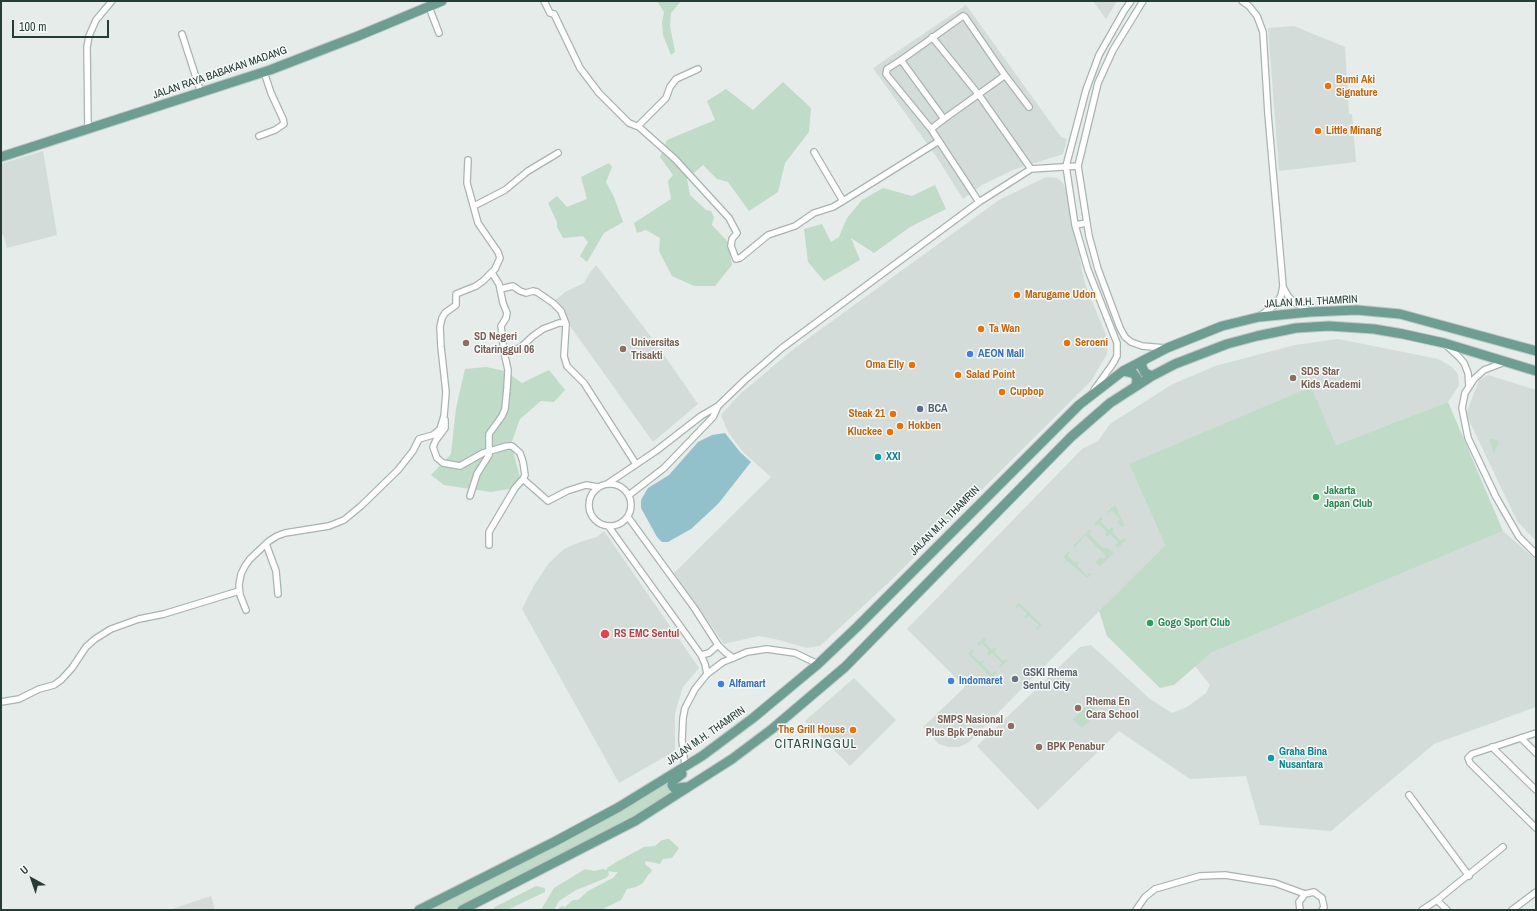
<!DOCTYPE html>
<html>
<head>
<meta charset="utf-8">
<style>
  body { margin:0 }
  #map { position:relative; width:1537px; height:911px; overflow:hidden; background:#e5ece9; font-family:"Archivo Narrow",sans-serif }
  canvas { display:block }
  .frame { position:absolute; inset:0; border:2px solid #263c37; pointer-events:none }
  .north { position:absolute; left:12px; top:859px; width:40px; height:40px; -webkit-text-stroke:3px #f5f9f7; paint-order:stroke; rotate:320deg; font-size:11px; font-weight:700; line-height:16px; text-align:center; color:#263c37 }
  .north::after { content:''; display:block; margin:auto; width:14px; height:18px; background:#263c37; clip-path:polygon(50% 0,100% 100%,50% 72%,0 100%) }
  .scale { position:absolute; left:12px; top:20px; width:97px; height:18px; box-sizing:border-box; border:2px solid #263c37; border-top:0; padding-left:5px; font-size:12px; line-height:14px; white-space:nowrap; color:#263c37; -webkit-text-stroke:3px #f5f9f7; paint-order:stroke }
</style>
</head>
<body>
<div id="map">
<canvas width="1537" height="911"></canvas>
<div class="frame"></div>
<div class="north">U</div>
<div class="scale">100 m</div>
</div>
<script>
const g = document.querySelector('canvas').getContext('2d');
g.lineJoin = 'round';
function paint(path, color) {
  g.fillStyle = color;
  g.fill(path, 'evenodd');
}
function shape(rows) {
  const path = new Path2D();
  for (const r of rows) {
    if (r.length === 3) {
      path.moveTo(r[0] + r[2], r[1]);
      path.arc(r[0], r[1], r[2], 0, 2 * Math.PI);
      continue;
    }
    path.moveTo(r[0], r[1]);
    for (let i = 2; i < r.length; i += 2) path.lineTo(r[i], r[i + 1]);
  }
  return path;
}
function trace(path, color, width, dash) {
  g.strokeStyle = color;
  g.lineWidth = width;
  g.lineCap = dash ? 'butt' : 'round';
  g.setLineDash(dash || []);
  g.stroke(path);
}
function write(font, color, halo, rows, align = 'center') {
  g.font = font + ' "Archivo Narrow",sans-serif';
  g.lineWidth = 3;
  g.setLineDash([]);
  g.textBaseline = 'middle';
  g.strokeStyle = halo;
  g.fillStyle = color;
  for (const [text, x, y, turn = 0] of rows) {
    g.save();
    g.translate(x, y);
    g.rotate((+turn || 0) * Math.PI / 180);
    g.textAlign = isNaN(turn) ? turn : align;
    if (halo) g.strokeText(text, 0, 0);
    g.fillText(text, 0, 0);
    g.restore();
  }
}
const built = shape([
  [1093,1,1117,1,1106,19],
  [966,5,1061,137,1067,139,1063,154,1013,170,982,185,963,199,938,159,873,68],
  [1294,26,1345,47,1349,114,1352,114,1356,162,1279,171,1268,28],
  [43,151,57,235,7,248,3,234,1,234,1,164],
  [1046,177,1057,178,1063,183,1067,195,1085,284,1104,330,1108,342,1107,354,1091,381,887,584,820,646,807,648,775,639,758,636,724,644,674,573,771,477,743,452,728,432,721,415,740,394,795,348,999,200],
  [596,265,655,342,698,404,653,442,553,302,565,292,584,283,589,274],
  [1338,339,1438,359,1452,367,1458,374,1459,385,1448,402,1336,445,1324,418,1129,464,1165,545,969,742,959,747,948,747,939,744,923,727,965,687,907,629,1082,449,1098,441,1110,424,1171,385,1215,366,1295,345],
  [1488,375,1536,390,1536,541,1517,521,1466,414,1479,380],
  [604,531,699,668,683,687,675,713,675,751,619,783,522,609,533,587,549,563,564,549,580,542,597,537],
  [1503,531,1536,560,1536,707,1434,744,1331,831,1260,825,1246,776,1190,779,1119,731,1038,810,977,746,1080,647,1091,645,1150,699,1172,713,1187,707,1206,693,1210,685,1195,666,1211,653],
  [854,678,896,720,850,766,805,721],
  [211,896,215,910,169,910]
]);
const green = shape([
  [657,1,681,1,671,13,670,26,675,52,671,55,663,35,662,23,664,12],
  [783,82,811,108,809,132,785,163,778,192,749,211,728,182,717,179,703,165,687,179,690,195,706,210,711,211,714,217,712,225,728,242,732,265,715,286,694,286,672,276,659,251,660,238,646,230,637,233,634,223,671,199,668,181,673,175,660,157,667,140,715,120,707,101,726,89,753,110],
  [609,163,612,167,606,182,614,197,623,222,604,233,587,262,580,256,588,242,583,236,563,238,557,227,557,222,548,203,557,196,567,207,587,199,581,177],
  [935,185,946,209,910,227,874,253,851,238,860,260,824,281,808,262,804,229,822,224,831,242,839,237,847,218,862,200,883,188,912,196],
  [486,367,505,371,522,383,549,370,565,390,554,402,541,401,520,419,511,444,520,477,514,488,491,492,444,485,431,475,451,454,456,408,465,369],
  [1311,387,1336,445,1448,402,1503,531,1211,653,1174,685,1160,688,1107,636,1099,611,1165,545,1129,464],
  [1489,438,1499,441,1494,454],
  [1115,505,1124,525,1122,527,1117,522,1120,519,1112,511,1108,513,1107,512],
  [1101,517,1103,519,1101,522,1109,530,1112,527,1114,529,1112,532,1121,541,1124,538,1126,540,1118,548,1115,545,1118,542,1110,534,1107,537,1105,535,1107,532,1099,524,1096,526,1094,524],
  [1089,530,1091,531,1089,534,1102,547,1108,548,1113,552,1112,555,1100,566,1095,562,1101,557,1103,559,1106,556,1085,535,1075,547,1073,546],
  [1069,551,1070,552,1068,556,1075,563,1078,562,1080,562,1077,565,1086,575,1090,573,1092,574,1087,578,1063,557],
  [1019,603,1042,625,1037,630,1036,629,1039,625,1029,616,1026,618,1024,617,1027,614,1019,606,1017,608,1015,606],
  [984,637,986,639,984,642,992,650,995,647,997,649,994,652,1003,661,1007,659,1008,660,1000,668,999,666,1002,663,992,653,989,656,987,654,989,651,982,643,979,646,977,644],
  [972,650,974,651,971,654,980,662,983,660,984,661,982,664,992,674,995,671,997,672,992,678,968,654],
  [1089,703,1098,712,1082,728,1073,719],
  [667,782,667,786,670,790,675,791,657,803,591,841,453,910,426,910],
  [669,839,679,848,672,858,663,859,660,864,646,861,645,864,652,870,651,872,648,875,643,883,636,887,627,889,621,900,601,910,559,910,559,908,562,906,565,907,573,900,578,900,588,891,613,878,618,872,613,872,609,871,608,872,609,875,606,878,576,890,559,901,554,910,533,910,541,910,554,888,585,869,594,871,602,869,607,870,607,868,618,861,644,847,655,846,662,840],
  [536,886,545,888,545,892,507,910,492,910,495,907]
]);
const water = shape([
  [725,433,740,452,751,462,718,504,691,529,668,542,662,542,657,537,641,508,641,500,648,488,669,475,698,442,712,435]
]);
const minor = shape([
  [544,1,550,13,554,14,580,68,599,93,629,123,639,127,675,159,729,218,737,233,732,239,731,246,736,259,740,258,768,235,795,226,814,213,833,207,843,201,939,141],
  [1143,1,1113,50,1098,83,1078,166,1089,236,1098,269,1120,328,1125,337,1131,342,1142,346,1165,348],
  [1242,1,1249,6,1257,16,1263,32,1268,114,1283,286,1281,296,1274,306,1261,315],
  [429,7,439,33],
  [963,16,965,17,1004,74,1004,76,944,119,901,60,963,16],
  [182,34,201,93],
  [932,37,979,95,1031,169],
  [901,60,887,69,886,74,931,129,979,202],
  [1004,74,1029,107],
  [638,126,666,98,670,87,676,79,698,69],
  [88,129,87,47,89,36,96,20,112,1],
  [931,129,944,119],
  [259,136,275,130,284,124,283,119,271,93,264,72],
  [814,152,843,201],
  [474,206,505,190,528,171,558,153],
  [1075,225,1087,223],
  [1283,287,1288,296,1294,302,1310,312],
  [500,289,513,286,520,291,526,293,533,291,537,292,553,303,561,311,566,324],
  [1446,345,1459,357,1464,363,1468,373,1469,386],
  [504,352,520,348,533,336,543,329,559,323,564,323,566,325,564,356,567,366,584,383,636,464],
  [1505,362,1484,370,1474,379,1465,393,1462,408,1468,438,1496,497,1519,537,1536,554],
  [1094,390,1112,365,1117,356,1117,343,1088,270,1075,225,1066,166,1086,90,1099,55,1124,11,1131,1],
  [445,420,445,428,436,440,433,447,437,458,443,463,460,466,483,453,507,446,512,446,520,453,523,462,525,475,523,479,548,501,567,491,586,485,598,487],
  [610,505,21],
  [607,484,656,451,701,416,718,406,745,380,782,348,979,202,1031,169,1078,166],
  [629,495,664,468,713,417,718,406],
  [470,496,477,474,489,455,489,434,502,416,505,409,507,388,508,370,504,352,501,326,506,318,507,313,503,303,499,284,492,273],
  [628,517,695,609,718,645,725,652,733,658],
  [609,527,701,655,705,664,707,674],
  [266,544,276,571,278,594],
  [489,545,489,532,515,488,523,479],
  [246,610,240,595,239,585,241,574,245,566,250,559,269,541,277,536,285,533,329,526,344,520,361,506,398,470,413,451,419,439,433,435,440,429,444,416,446,392,441,347,440,327,442,318,445,313,456,305,456,294,476,286,483,281,495,269,500,258,498,252,478,223,467,183,468,160],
  [701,655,709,653,718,645],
  [1,702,19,699,39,689,54,685,61,680,72,668,86,647,95,639,111,629,139,619,164,614,239,591],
  [1536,733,1472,754,1468,758,1470,763,1536,828],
  [1521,738,1536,753],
  [1492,747,1536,790],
  [685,766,682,740,683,718,685,708,695,689,707,674,723,662,733,658,747,652,767,649,795,653,818,664],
  [1409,795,1469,876],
  [1437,900,1503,847],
  [1136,910,1145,897,1155,889,1200,876,1225,875,1275,883,1305,894,1314,892,1322,898,1324,907,1322,910],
  [1300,910,1299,902,1305,894],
  [1422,910,1437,900,1447,910],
  [1512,910,1536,892]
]);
const primary = shape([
  [1,157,270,70,358,36,442,1],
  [1142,361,1142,367,1145,373,1152,376],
  [1123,371,1133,373,1137,378,1136,386],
  [682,774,673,781,672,785,674,788,678,788,686,787],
  [419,910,554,842,619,807,702,756,753,718,818,664,857,627,1079,405,1123,371,1167,348,1222,326,1259,317,1310,312,1357,310,1400,314,1536,351],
  [462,910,635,821,732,759,772,729,845,667,1071,437,1110,403,1152,376,1175,364,1227,344,1257,336,1296,328,1329,326,1374,329,1403,334,1444,343,1536,371]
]);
const markers = [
  [1328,86,4,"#e8710a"],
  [1318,131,4,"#e8710a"],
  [1017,295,4,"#e8710a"],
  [981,329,4,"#e8710a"],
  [466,343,4,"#8d6e63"],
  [1067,343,4,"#e8710a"],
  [623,349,4,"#8d6e63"],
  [970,354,4,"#3f7fe0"],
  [912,365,4,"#e8710a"],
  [958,375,4,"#e8710a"],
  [1293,378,4,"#8d6e63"],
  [1002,392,4,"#e8710a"],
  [920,409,4,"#5c6f8a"],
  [893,414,4,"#e8710a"],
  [900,426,4,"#e8710a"],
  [890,432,4,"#e8710a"],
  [878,457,4,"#0f9aa8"],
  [1316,497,4,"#2e9e5b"],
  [1150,623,4,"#2e9e5b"],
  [605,634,5,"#e0444e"],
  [1015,679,4,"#6b7280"],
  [951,681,4,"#3f7fe0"],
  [721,684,4,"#3f7fe0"],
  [1078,708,4,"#8d6e63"],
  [1011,726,4,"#8d6e63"],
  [853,730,4,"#e8710a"],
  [1039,747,4,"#8d6e63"],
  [1271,758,4,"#0f9aa8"]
];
const streetNames = [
  ["JALAN RAYA BABAKAN MADANG",220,73,-19],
  ["JALAN M.H. THAMRIN",1311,302,-3],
  ["JALAN M.H. THAMRIN",945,521,-45],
  ["JALAN M.H. THAMRIN",706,736,-35]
];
const foodNames = [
  ["Bumi Aki",1336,80],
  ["Signature",1336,93],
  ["Little Minang",1326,131],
  ["Marugame Udon",1025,295],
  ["Ta Wan",989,329],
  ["Seroeni",1075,343],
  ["Oma Elly",904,365,"right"],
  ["Salad Point",966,375],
  ["Cupbop",1010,392],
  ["Steak 21",885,414,"right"],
  ["Hokben",908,426],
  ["Kluckee",882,432,"right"],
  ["The Grill House",845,730,"right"]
];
const educationNames = [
  ["SD Negeri",474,337],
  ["Citaringgul 06",474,350],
  ["Universitas",631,343],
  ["Trisakti",631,356],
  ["SDS Star",1301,372],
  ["Kids Academi",1301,385],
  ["Rhema En",1086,702],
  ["Cara School",1086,715],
  ["SMPS Nasional",1003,720,"right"],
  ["Plus Bpk Penabur",1003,733,"right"],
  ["BPK Penabur",1047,747]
];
const shopNames = [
  ["AEON Mall",978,354],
  ["Indomaret",959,681],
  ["Alfamart",729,684]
];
const serviceNames = [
  ["BCA",928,409]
];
const cultureNames = [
  ["XXI",886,457],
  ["Graha Bina",1279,752],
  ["Nusantara",1279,765]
];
const leisureNames = [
  ["Jakarta",1324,491],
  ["Japan Club",1324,504],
  ["Gogo Sport Club",1158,623]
];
const healthNames = [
  ["RS EMC Sentul",614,634]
];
const worshipNames = [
  ["GSKI Rhema",1023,673],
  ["Sentul City",1023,686]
];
const quarterNames = [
  ["CITARINGGUL",816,745]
];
paint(built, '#d3dcd8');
paint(green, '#c0dbc8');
paint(water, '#93c1cb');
trace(minor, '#a8b4b0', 8);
trace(primary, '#c2c8c7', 11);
trace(minor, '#fff', 5.5);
trace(primary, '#6e9d92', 9);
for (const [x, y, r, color] of markers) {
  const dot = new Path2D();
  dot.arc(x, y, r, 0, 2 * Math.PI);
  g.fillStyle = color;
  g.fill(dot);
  trace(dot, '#f5f9f7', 1.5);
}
write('11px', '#263c37', '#f5f9f7', streetNames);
write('bold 11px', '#c56008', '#f5f9f7', foodNames, 'left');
write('bold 11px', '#785e54', '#f5f9f7', educationNames, 'left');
write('bold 11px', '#366cbe', '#f5f9f7', shopNames, 'left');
write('bold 11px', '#4e5e75', '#f5f9f7', serviceNames, 'left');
write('bold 11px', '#0d838f', '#f5f9f7', cultureNames, 'left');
write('bold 11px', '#27864d', '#f5f9f7', leisureNames, 'left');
write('bold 11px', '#be3a42', '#f5f9f7', healthNames, 'left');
write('bold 11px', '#5b616d', '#f5f9f7', worshipNames, 'left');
g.letterSpacing = '1px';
write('13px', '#244d44', '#f5f9f7', quarterNames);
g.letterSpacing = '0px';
</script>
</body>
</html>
